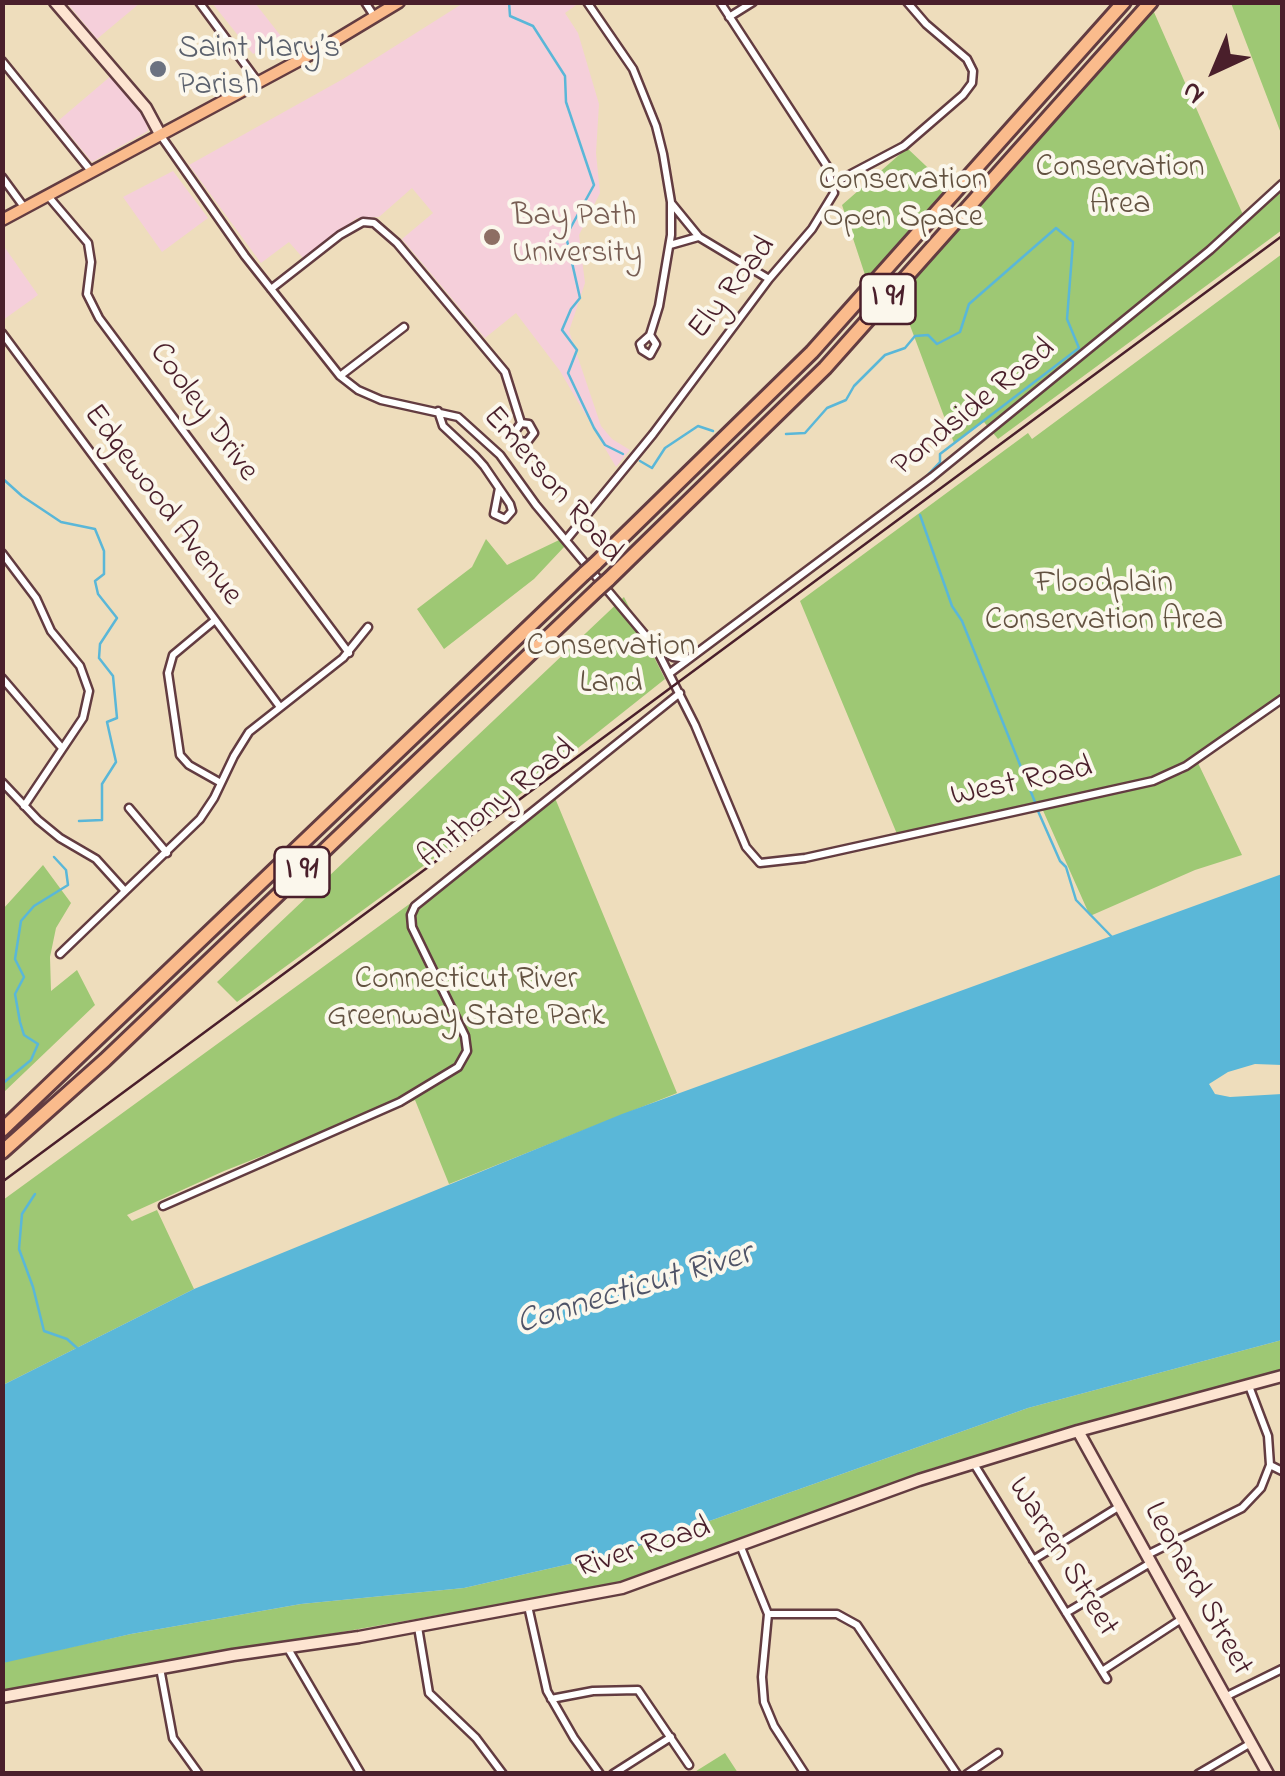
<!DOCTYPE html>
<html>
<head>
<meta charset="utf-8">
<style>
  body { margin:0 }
  #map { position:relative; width:1285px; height:1776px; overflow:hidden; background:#eeddbc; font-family:"Indie Flower",sans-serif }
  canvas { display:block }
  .frame { position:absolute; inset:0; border:5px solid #4a1f2b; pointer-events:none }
  .north { position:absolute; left:1165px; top:20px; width:100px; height:100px; -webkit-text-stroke:8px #fbf7ec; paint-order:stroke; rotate:224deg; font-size:28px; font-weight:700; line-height:40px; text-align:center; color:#4a1f2b }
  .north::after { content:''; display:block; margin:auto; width:35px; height:45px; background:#4a1f2b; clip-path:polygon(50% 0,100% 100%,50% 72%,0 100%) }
</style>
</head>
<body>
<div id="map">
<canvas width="1285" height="1776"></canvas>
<div class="frame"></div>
<div class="north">N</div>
</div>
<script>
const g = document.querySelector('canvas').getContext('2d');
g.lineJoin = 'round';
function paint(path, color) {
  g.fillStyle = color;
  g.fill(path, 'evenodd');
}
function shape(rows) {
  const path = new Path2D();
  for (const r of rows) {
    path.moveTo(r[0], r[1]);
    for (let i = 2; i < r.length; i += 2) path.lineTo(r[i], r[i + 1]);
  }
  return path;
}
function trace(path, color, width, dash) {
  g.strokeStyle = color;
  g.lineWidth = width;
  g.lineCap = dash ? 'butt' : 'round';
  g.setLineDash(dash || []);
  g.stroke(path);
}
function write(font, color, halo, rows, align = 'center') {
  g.font = font + ' "Indie Flower",sans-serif';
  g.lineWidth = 8;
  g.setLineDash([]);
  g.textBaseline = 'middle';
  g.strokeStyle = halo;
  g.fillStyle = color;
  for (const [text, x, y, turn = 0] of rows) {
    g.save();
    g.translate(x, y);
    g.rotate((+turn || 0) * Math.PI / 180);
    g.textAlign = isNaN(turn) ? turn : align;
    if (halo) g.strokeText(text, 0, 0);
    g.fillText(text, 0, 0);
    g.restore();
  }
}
const built = shape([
  [465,2,579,3,565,13,578,33,599,104,596,153,600,193,579,235,585,283,569,331,601,426,612,439,630,450,616,467,560,371,516,313,485,338,402,239,433,213,412,188,379,217,357,218,303,258,289,242,261,263,189,165,343,79],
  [67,3,140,3,97,39],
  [212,3,255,3,284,40,253,54],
  [112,75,145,113,148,131,92,162,58,121],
  [173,171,208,218,162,252,123,197],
  [3,245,38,295,3,320,2,320]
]);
const green = shape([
  [1150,3,1244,217,1282,186,1282,230,998,439,984,422,954,443,893,280,984,187],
  [1231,3,1282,3,1282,136],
  [907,148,961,199,868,284,842,205],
  [1282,254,1282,697,1180,771,897,834,800,601,1028,433,1032,439],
  [580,530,534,579,444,649,417,609,472,567,486,539,507,565],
  [624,597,665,679,500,810,237,1002,217,982],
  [1198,763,1242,855,1195,870,1090,916,1041,806,1182,774],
  [555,798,677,1093,449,1184,415,1100,382,1115,305,1139,224,1171,127,1215,132,1221,157,1210,194,1289,3,1385,3,1200],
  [43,865,71,903,56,928,50,957,51,991,77,970,95,1005,3,1093,3,909],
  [1282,1340,1282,1370,933,1468,617,1584,3,1691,3,1663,11,1660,131,1634,301,1604,464,1588,622,1552,1028,1408],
  [725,1753,738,1773,693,1773]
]);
const water = shape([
  [1282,874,1282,1065,1255,1064,1228,1072,1209,1084,1215,1094,1230,1097,1282,1094,1282,1340,1028,1408,622,1552,464,1588,301,1604,131,1634,3,1663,3,1385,194,1289,622,1114]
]);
const stream = shape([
  [509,2,510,16,533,26,565,76,566,102,594,185,566,236,580,298,571,309,562,330,577,350,568,373,594,428,605,445,623,454],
  [786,434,805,433,827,408,846,400,854,386,885,355,905,348,915,336,928,335,937,344,960,332,969,304,1056,228,1073,242,1067,319,1079,348,940,454,940,462,923,480],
  [2,455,2,459],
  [640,461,652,468,665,448,698,426,713,431],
  [2,478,22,496,61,522,95,529,104,551,104,574,95,581,98,594,117,618,100,644,99,658,113,676,117,718,107,722,116,762,102,784,102,820,79,821],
  [920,515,952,606,962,621,1035,802],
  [1038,811,1060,861,1066,867,1076,900,1112,937],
  [2,1084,31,1060,38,1044,24,1035,20,1022,15,994,24,977,15,959,21,921,34,906,68,885,66,870,54,857],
  [35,1194,22,1214,19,1249,33,1287,44,1331,67,1339,77,1348]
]);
const street = shape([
  [199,2,258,82],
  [365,2,374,16],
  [587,2,633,69,656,126,663,154,671,202,671,235,659,306,650,335,640,344,642,350,650,355,656,344,650,335],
  [729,17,753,2],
  [2,61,91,171],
  [161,136,245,256,340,376,358,390,381,400,458,417,500,455,536,505,656,648,695,725,746,847,760,863,805,858,1153,781,1186,766,1282,699],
  [2,177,24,207],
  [834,183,904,146,963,95,972,83,973,71,967,59,926,24,907,2],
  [48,196,88,243,91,262,87,294,99,318,349,653],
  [672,204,699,237,769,279],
  [670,245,698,237],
  [271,289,340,235,363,222,374,223,397,243,505,372,521,423,514,433,520,441,527,442,534,433,529,424,521,423],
  [2,333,280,707],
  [340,376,404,327],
  [438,411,443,426,475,456,484,466,499,488,510,504,512,511,505,519,494,514,499,488],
  [566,540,653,434,769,279,812,229,834,193,827,166,720,2],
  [2,553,36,598,51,631,80,666,89,691,83,718,24,806],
  [215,620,173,655,168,673,180,755,189,765,221,783],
  [658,649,673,657,688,659],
  [670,673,932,477,1210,250,1282,184],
  [2,678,62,748],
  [2,782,38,820,60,838,96,859,125,891],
  [129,808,167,853],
  [60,954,200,819,214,798,234,756,249,732,343,658,368,627],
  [163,1206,400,1102,458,1067,467,1051,465,1036,412,927,411,915,415,906,680,693],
  [1249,1386,1268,1436,1270,1465,1282,1471],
  [974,1464,1107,1679],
  [740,1545,768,1614,762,1677,764,1702,774,1726,805,1774],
  [1149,1554,1242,1508,1261,1488,1270,1465],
  [1033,1560,1120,1506],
  [528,1606,547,1691,574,1738,600,1774],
  [1066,1613,1152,1562],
  [768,1614,837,1614,857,1625,957,1774],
  [418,1627,429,1693,476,1738,503,1774],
  [287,1647,361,1774],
  [160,1668,173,1738,199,1774],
  [1102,1671,1183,1618],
  [1227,1696,1282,1669],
  [551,1699,593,1691,638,1690,689,1765],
  [613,1774,671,1737],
  [967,1774,998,1753],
  [1198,1774,1251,1743]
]);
const secondary = shape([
  [55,2,146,108,160,134],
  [1078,1431,1268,1774],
  [2,1697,233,1655,359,1637,622,1588,919,1480,1078,1431,1282,1376]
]);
const primary = shape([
  [2,220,326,46,399,2]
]);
const highway = shape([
  [595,564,812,352,1124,2],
  [608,580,825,368,1151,2],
  [2,1130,585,573],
  [2,1152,105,1060,598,589]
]);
const rail = shape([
  [2,1182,1282,236]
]);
const highwayBridge = shape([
  [585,573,595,564],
  [598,589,608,580]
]);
const markers = [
  [158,69,10,"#6b7280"],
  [492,237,10,"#8d6e63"]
];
const shields = [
  [888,299,55],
  [302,872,55]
];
const shieldNames = [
  ["I 91",888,299],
  ["I 91",302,872]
];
const worshipNames = [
  ["Saint Mary’s",178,51],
  ["Parish",178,88]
];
const parkNames = [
  ["Conservation",1120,170],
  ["Area",1120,207],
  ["Conservation",903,183],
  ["Open Space",903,220],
  ["Floodplain",1104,586],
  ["Conservation Area",1104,623],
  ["Conservation",611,649],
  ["Land",611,686],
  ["Connecticut River",466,982],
  ["Greenway State Park",466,1019]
];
const educationNames = [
  ["Bay Path",512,219],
  ["University",512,256]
];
const streetNames = [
  ["Ely Road",734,289,-52],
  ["Pondside Road",975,409,-39],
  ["Cooley Drive",202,413,54],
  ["Emerson Road",551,486,49],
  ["Edgewood Avenue",161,506,53],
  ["West Road",1022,784,-12],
  ["Anthony Road",498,805,-38],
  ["River Road",644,1550,-18],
  ["Warren Street",1061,1558,58],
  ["Leonard Street",1196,1590,61]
];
const waterNames = [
  ["Connecticut River",635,1291,-17]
];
paint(built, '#f5cfda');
paint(green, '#9ec874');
paint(water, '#5ab7d8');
trace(stream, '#5ab7d8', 2.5);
trace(street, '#633c41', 11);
trace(secondary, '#633c41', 15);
trace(primary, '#633c41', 15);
trace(highway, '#633c41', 18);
trace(street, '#fff', 6);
trace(secondary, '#fde4d1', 10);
trace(primary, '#fabb8c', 10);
trace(highway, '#fabb8c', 12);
trace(rail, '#4a1f2b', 2.5);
trace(highwayBridge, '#633c41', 18, []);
trace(highwayBridge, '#fabb8c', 12);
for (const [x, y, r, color] of markers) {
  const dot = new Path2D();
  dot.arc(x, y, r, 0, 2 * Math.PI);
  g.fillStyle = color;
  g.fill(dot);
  trace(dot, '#fbf7ec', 4);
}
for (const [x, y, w] of shields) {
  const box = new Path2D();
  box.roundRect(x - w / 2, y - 25, w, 50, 8);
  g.fillStyle = '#fbf7ec';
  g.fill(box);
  trace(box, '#4a1f2b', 2.5);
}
write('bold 30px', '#4a1f2b', null, shieldNames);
write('32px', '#5b616d', '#fbf7ec', worshipNames, 'left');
write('32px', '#635241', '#fbf7ec', parkNames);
write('32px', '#785e54', '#fbf7ec', educationNames, 'left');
write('32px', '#4a1f2b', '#fbf7ec', streetNames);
write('italic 35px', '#505468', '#fbf7ec', waterNames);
</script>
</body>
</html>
